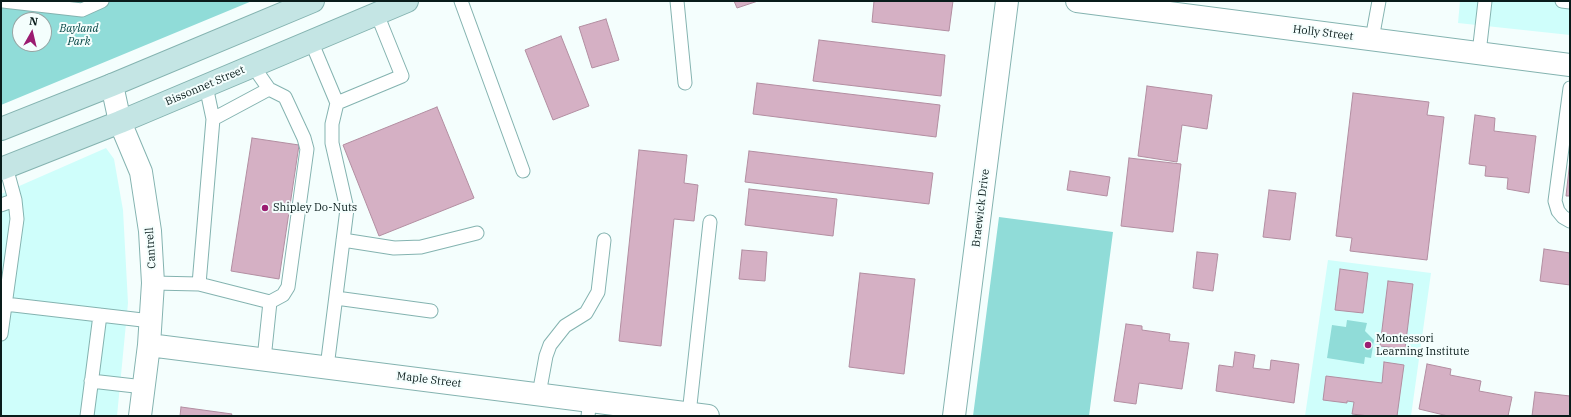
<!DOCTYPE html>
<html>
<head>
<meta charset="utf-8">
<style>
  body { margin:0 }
  #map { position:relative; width:1571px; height:417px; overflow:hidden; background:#f4fefd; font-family:"IBM Plex Serif",serif }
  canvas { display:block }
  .frame { position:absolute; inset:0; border:2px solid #091c1b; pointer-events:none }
  .north { position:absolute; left:12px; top:12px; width:40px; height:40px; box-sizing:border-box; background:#f4fefd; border:1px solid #96a4a3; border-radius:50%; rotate:8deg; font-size:11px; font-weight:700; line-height:16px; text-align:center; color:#091c1b }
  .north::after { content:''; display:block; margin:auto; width:14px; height:18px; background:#9b1c71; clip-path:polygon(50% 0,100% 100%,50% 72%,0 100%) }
</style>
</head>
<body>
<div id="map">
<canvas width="1571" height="417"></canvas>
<div class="frame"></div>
<div class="north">N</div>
</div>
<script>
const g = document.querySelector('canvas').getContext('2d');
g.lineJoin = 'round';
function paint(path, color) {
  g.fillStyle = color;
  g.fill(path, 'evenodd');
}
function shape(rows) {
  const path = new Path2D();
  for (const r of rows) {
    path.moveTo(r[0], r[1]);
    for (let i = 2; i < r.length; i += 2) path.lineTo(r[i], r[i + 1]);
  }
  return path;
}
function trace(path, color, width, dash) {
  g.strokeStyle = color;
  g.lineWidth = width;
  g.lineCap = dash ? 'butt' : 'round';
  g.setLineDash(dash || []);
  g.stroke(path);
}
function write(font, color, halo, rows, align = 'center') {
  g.font = font + ' "IBM Plex Serif",serif';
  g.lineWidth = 4;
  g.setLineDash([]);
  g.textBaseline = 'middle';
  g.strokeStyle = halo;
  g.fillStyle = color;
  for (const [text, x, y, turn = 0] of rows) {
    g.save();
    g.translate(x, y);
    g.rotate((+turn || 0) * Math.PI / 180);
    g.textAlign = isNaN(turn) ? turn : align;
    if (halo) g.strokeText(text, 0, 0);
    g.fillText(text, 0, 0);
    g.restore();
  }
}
const built = shape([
  [1460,1,1570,1,1570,35,1458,23],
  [106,148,114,159,123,210,128,303,117,416,1,416,1,194],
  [1328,260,1431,273,1411,416,1305,416]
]);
const green = shape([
  [1,1,252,1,1,105],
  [20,20,44,20,44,44,20,44],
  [999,217,1113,232,1089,416,973,416],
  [1347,320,1367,323,1365,331,1374,340,1371,358,1365,357,1364,364,1327,358,1332,325,1346,327]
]);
const building = shape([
  [734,1,758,1,737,8,734,1],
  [874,1,953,1,949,31,872,22,874,1],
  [606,19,619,60,592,68,579,27,606,19],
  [561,36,589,106,553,120,525,50,561,36],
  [819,40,945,55,941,96,813,81,819,40],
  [757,83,940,105,936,137,753,114,757,83],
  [1147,86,1212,95,1207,129,1182,125,1177,162,1138,156,1147,86],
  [1353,93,1429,102,1427,115,1444,117,1427,260,1350,251,1352,238,1336,236,1353,93],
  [437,107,474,198,379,236,343,145,437,107],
  [1475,115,1495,118,1494,131,1536,136,1529,193,1507,189,1508,178,1485,176,1486,166,1469,164,1475,115],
  [252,138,299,145,279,279,231,271,252,138],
  [639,150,687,155,684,183,698,185,694,221,674,219,661,346,619,341,639,150],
  [749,151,933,173,929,204,745,182,749,151],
  [1129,158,1181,164,1173,232,1121,226,1129,158],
  [1570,160,1570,196,1566,196,1570,160],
  [1070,171,1110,177,1107,196,1067,190,1070,171],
  [749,189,837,199,833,236,745,225,749,189],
  [1269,190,1296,193,1290,240,1263,237,1269,190],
  [1544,249,1570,253,1570,285,1540,281,1544,249],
  [742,250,767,252,765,281,739,279,742,250],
  [1197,252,1218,254,1213,291,1193,288,1197,252],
  [1340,269,1368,273,1363,313,1335,310,1340,269],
  [860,273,915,279,904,374,849,367,860,273],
  [1388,281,1413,284,1405,349,1380,346,1388,281],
  [1126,324,1142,326,1142,330,1170,334,1169,341,1189,343,1182,389,1139,383,1136,404,1114,401,1126,324],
  [1235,352,1255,355,1253,368,1270,370,1271,360,1299,364,1294,403,1216,391,1219,365,1233,367,1235,352],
  [1384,362,1404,365,1397,416,1369,416,1352,414,1354,402,1347,401,1347,403,1323,400,1326,376,1382,383,1384,362],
  [1427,364,1451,369,1450,375,1481,381,1479,391,1512,397,1508,416,1448,416,1419,409,1427,364],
  [1535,392,1570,396,1570,416,1532,416,1535,392],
  [181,407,232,414,231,416,180,416,181,407]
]);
const path = shape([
  [1364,416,1364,415]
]);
const service = shape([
  [3,1,82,10,102,1],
  [461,1,523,171],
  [677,1,685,83],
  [1562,1,1570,2],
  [1372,39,1379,1],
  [311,41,337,103,402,76,377,14],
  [1479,53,1485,1],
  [253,66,269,89,285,97,304,138,307,149,288,287,283,295,270,302],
  [1570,88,1555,201,1558,211,1563,217,1570,221],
  [213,119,269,89],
  [1,205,15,200],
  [343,240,394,248,421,247,477,233],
  [153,283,199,284,270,302,264,359],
  [199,284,213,119,206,86],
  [336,298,431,311],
  [5,304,151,321],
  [1,334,17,219,15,200,6,167],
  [327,367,347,209,332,143,332,124,337,103],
  [91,381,144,387],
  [539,394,546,356,550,345,565,326,586,313,598,292,604,240],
  [689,414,710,222],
  [87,416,100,315],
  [588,416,590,400]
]);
const minor = shape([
  [1077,1,1570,65],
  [112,85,120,122,141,172,150,231,153,283,149,345,140,416],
  [149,345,708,416],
  [954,416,1007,1]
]);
const secondary = shape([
  [1,129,112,85,313,1],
  [1,169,120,122,407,1]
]);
const markers = [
  [265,208,4,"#9b1c71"],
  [1368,345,4,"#9b1c71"]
];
const parkNames = [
  ["Bayland",79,29],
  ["Park",79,42]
];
const streetNames = [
  ["Holly Street",1323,33,7],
  ["Bissonnet Street",205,86,-23],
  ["Braewick Drive",981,208,-83],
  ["Cantrell",151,248,-94],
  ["Maple Street",429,380,7]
];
const poiNames = [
  ["Shipley Do-Nuts",273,208],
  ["Montessori",1376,339],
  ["Learning Institute",1376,352]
];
paint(built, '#cffefb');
paint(green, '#90dcd8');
paint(building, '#d5b0c4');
trace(building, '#b28ea1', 1);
trace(service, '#84b3b0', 15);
trace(minor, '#84b3b0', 24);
trace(secondary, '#84b3b0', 24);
trace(path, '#7f8e8d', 2.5, [2, 2]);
trace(service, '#fff', 13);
trace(minor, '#fff', 22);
trace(secondary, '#c4e5e4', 22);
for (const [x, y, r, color] of markers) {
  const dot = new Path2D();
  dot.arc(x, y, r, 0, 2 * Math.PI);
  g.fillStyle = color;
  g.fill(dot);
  trace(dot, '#f4fefd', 1.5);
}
write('italic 11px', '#004341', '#f4fefd', parkNames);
write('11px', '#091c1b', '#f4fefd', streetNames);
write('11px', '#091c1b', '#f4fefd', poiNames, 'left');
</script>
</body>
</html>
